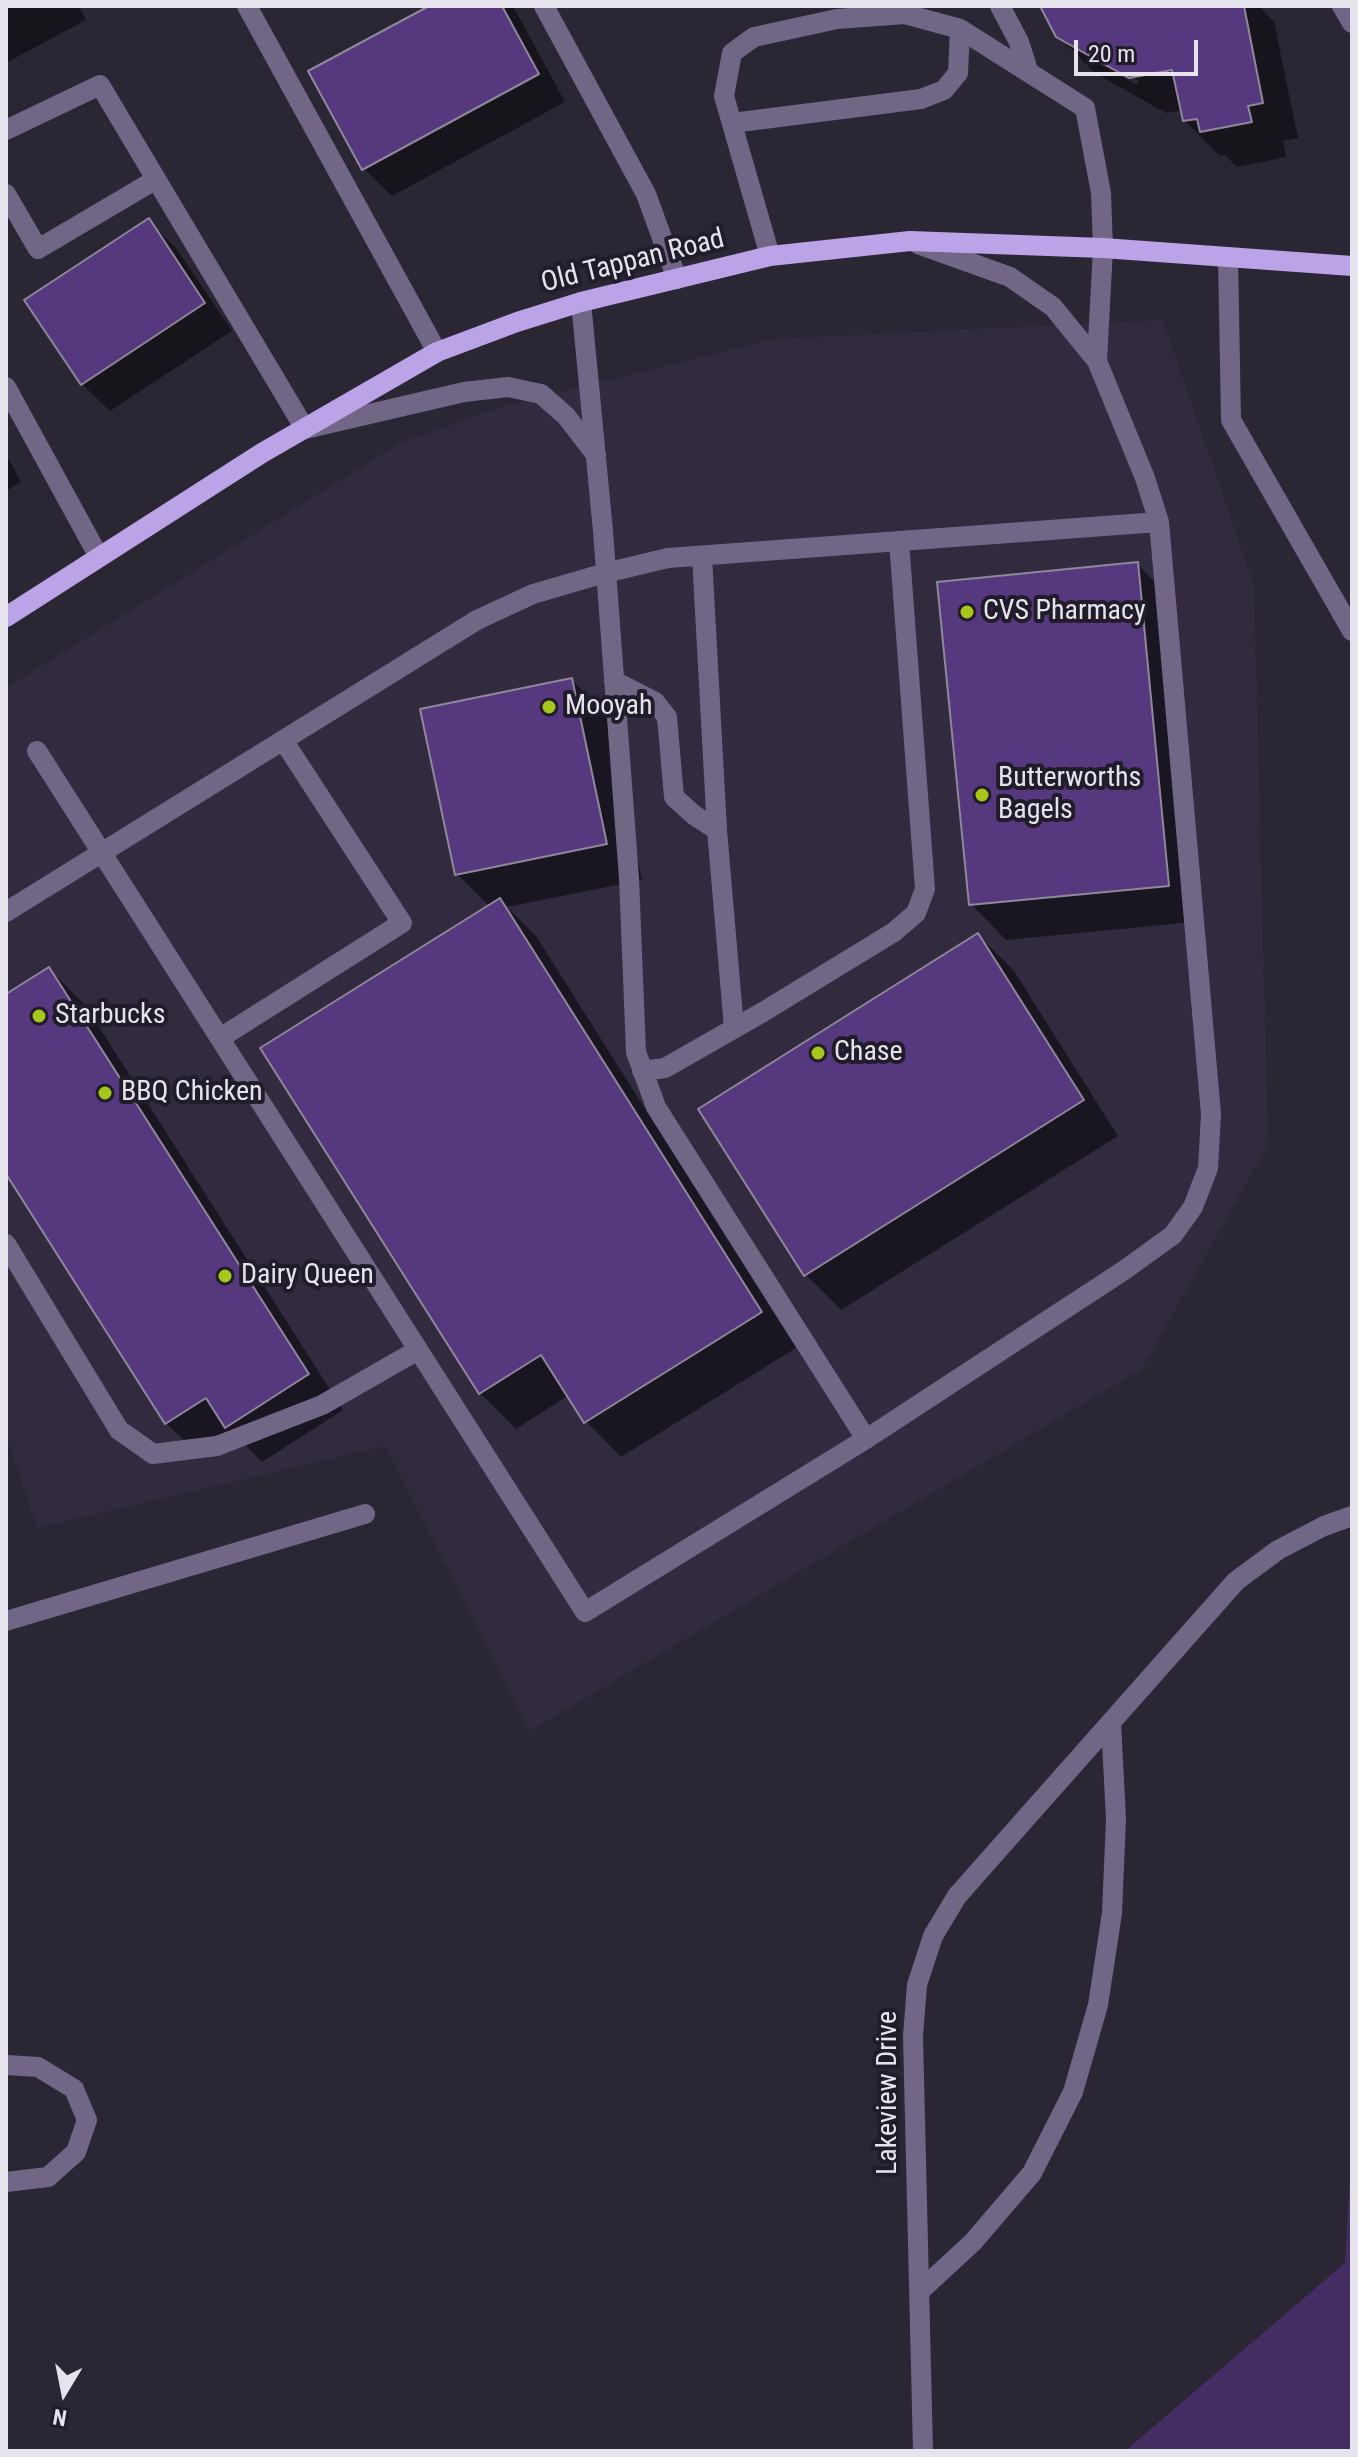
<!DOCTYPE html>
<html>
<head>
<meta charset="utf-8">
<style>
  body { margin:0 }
  #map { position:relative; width:1358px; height:2457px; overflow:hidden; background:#2b2634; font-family:"Roboto Condensed",sans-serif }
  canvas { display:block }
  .frame { position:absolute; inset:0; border:8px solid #e7e3ed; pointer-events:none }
  .north { position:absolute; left:24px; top:2353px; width:80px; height:80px; -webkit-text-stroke:6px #211c2a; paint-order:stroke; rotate:190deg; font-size:22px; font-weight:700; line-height:32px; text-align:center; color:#e7e3ed }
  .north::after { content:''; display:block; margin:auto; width:28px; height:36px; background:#e7e3ed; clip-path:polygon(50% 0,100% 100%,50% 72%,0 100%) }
  .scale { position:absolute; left:1074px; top:40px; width:124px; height:36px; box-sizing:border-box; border:4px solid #e7e3ed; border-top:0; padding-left:10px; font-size:24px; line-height:28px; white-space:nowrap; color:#e7e3ed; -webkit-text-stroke:6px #211c2a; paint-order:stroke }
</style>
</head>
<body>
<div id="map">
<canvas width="1358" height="2457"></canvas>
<div class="frame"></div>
<div class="north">N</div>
<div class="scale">20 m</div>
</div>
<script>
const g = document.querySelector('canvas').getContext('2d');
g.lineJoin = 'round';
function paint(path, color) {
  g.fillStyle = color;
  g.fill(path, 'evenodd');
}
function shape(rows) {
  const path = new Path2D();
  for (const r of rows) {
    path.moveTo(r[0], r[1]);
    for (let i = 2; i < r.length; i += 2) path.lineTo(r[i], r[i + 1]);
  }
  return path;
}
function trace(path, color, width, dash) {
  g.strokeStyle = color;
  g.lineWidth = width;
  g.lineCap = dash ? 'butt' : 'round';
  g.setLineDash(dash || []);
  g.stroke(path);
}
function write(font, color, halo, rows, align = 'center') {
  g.font = font + ' "Roboto Condensed",sans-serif';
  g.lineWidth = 8;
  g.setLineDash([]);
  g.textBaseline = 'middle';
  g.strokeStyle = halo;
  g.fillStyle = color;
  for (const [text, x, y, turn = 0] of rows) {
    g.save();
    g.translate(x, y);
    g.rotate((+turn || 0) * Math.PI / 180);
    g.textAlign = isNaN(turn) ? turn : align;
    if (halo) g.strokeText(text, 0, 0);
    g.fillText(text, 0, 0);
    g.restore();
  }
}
const built = shape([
  [1163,320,1254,586,1268,1145,1142,1369,530,1731,385,1446,37,1528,6,1436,6,688,402,442,505,406,774,339]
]);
const green = shape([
  [1352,2141,1352,2451,1125,2451,1345,2263]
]);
const shadow = shape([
  [6,6,79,6,86,20,6,63],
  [433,6,513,6,565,102,392,196,364,169],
  [1042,6,1259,6,1274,22,1298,138,1283,141,1286,157,1237,167,1225,155,1220,156,1184,120,1182,110,1166,113,1095,73,1058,36],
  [1079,48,1139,81,1137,85,1079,52],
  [148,220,176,248,232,331,110,411,82,384],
  [6,454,21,482,6,491],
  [1137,564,1173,600,1204,921,1006,940,971,904],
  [572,680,608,716,642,880,507,907,536,936,796,1348,621,1457,586,1421,569,1395,516,1429,480,1393,490,907,457,874],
  [978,935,1014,971,1118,1136,841,1310,806,1275],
  [49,969,85,1005,343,1410,262,1462,237,1437,202,1458,166,1423,6,1171,6,996]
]);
const building = shape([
  [429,6,502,6,539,74,362,170,308,71,429,6],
  [1040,6,1244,6,1263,103,1248,106,1252,122,1200,132,1197,119,1183,121,1172,70,1129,78,1056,37,1040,6],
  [149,218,205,303,81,385,24,300,149,218],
  [1138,562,1169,886,969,905,937,582,1138,562],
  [572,678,607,844,455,875,420,709,572,678],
  [500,898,762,1312,584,1423,541,1355,479,1394,260,1048,500,898],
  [978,933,1084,1100,804,1276,698,1109,978,933],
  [49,967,309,1374,225,1428,206,1398,165,1424,6,1174,6,994,49,967]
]);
const minor = shape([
  [247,6,437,352],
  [544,6,646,194,677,279],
  [1000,6,1019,42,1028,70],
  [1342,6,1352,23],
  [732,123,921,99,944,90,958,73,960,29],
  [6,130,100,85,305,429,464,392,508,387,541,394,566,416,596,455],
  [6,194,38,249,155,180],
  [770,256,724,96,732,53,754,37,837,19,905,14,960,29,1085,108,1101,193,1103,248,1097,361],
  [1228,257,1231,420,1352,631],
  [581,302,603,531,629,878,636,1052,656,1107,866,1439],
  [6,387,99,557],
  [702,556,717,830,734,1028],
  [614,681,655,702,667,717,674,797,694,815,717,830],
  [37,751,585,1612,866,1439,1123,1271,1173,1235,1193,1207,1208,1168,1211,1114,1159,522],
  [6,912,477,620,533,594,605,573,668,558,1159,522,1145,478,1097,361,1053,307,1010,277,918,244],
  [220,1038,402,923,283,740],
  [642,1071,665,1068,763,1012,894,932,916,913,925,889,899,541],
  [6,1244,119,1430,153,1454,217,1446,322,1405,418,1350],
  [6,1621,365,1514],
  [6,2065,38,2067,74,2089,87,2120,76,2152,48,2177,6,2182],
  [920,2291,973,2242,1032,2173,1073,2092,1098,2005,1112,1913,1116,1819,1111,1722],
  [923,2451,913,2036,917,1985,933,1936,957,1896,1236,1581,1278,1550,1324,1526,1352,1516]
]);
const major = shape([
  [6,617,262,453,437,352,517,322,581,302,770,256,910,241,1103,248,1352,266]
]);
const markers = [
  [967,612,8,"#a8c71d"],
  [549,707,8,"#a8c71d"],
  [982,795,8,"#a8c71d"],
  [39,1016,8,"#a8c71d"],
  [818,1053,8,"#a8c71d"],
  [105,1093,8,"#a8c71d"],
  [225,1276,8,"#a8c71d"]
];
const streetNames = [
  ["Old Tappan Road",633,262,-14],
  ["Lakeview Drive",889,2093,-90]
];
const poiNames = [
  ["CVS Pharmacy",983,612],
  ["Mooyah",565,707],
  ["Butterworths",998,779],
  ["Bagels",998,811],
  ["Starbucks",55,1016],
  ["Chase",834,1053],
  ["BBQ Chicken",121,1093],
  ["Dairy Queen",241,1276]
];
paint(built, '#322a3f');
paint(green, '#432d62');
paint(shadow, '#0007');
paint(building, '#56387f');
trace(building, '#8e889a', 2);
trace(minor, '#726687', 20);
trace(major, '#bba3e7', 20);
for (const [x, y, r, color] of markers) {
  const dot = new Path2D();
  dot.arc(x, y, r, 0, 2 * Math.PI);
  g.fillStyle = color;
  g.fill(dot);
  trace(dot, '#211c2a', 3);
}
write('28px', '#e7e3ed', '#211c2a', streetNames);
write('28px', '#e7e3ed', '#211c2a', poiNames, 'left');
</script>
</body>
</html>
